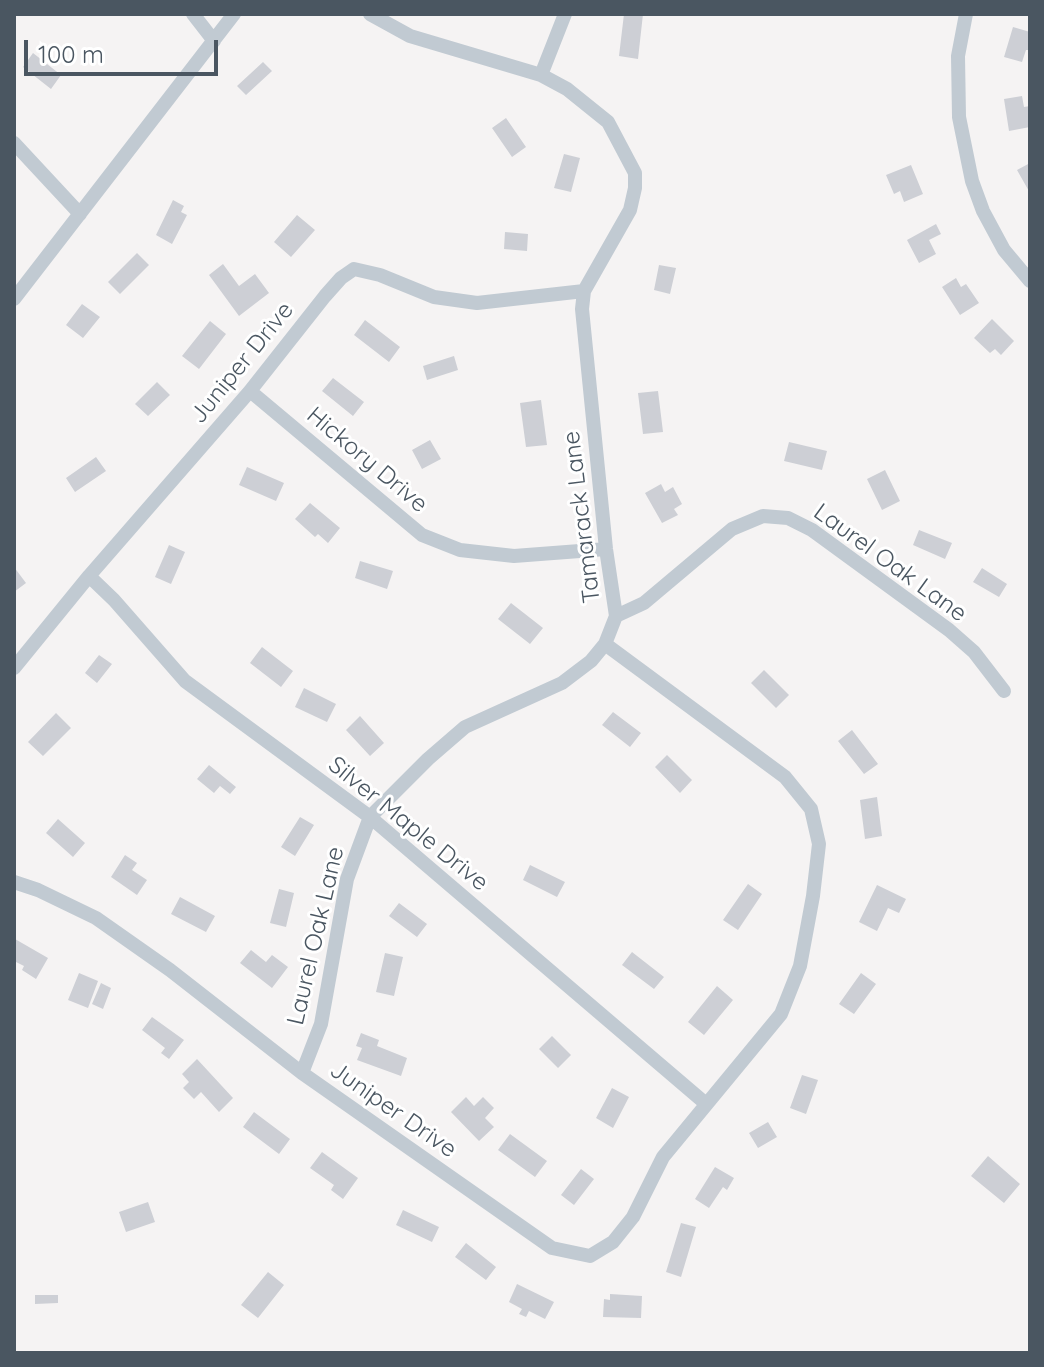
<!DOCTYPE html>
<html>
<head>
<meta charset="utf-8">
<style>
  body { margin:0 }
  #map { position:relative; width:1044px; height:1367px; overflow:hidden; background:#f5f3f3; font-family:Quicksand,sans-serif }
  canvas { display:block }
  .frame { position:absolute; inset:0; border:16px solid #4a5661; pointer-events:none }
  .scale { position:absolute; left:24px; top:40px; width:194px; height:36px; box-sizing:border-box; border:4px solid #4a5661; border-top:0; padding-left:10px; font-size:24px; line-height:28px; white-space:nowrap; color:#4a5661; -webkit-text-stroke:6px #fff; paint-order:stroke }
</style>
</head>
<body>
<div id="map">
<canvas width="1044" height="1367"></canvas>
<div class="frame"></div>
<div class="scale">100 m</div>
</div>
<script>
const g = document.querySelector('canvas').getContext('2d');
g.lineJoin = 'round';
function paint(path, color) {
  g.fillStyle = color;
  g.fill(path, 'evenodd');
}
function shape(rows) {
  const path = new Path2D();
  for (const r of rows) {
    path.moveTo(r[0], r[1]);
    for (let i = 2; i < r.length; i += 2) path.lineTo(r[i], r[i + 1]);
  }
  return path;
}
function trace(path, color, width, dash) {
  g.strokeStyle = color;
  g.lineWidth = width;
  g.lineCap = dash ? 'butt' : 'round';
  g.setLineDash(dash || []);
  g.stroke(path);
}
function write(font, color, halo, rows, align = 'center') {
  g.font = font + ' Quicksand,sans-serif';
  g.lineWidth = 6;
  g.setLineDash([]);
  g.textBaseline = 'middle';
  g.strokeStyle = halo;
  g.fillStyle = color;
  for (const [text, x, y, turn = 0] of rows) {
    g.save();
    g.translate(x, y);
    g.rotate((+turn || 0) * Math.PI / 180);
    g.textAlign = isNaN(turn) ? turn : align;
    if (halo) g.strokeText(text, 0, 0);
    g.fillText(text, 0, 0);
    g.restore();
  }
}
const building = shape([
  [624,14,643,14,638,59,619,56],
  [1013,27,1030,32,1030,50,1026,50,1022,62,1004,57],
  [33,53,61,75,51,89,23,67],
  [263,62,272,71,246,95,237,86],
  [1022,96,1024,107,1030,106,1030,127,1009,131,1004,99],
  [506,118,526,147,512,157,492,128],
  [564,154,580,158,571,192,554,188],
  [1030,163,1030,193,1017,170],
  [911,165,923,194,904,202,900,191,894,194,886,175],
  [173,200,184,206,181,212,187,215,172,244,156,235],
  [297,215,315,230,291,257,274,242],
  [936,224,941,234,929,240,936,254,919,263,907,240],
  [505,232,528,234,527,251,504,249],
  [137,253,149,265,120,294,108,282],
  [223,264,239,286,255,274,269,293,239,316,209,275],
  [659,265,676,268,670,294,654,290],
  [956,278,961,287,966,284,979,303,960,315,942,287],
  [82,304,100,317,83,338,66,325],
  [992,319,1014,341,1001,355,995,349,990,353,974,338],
  [365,320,400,347,389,362,354,335],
  [210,321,226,334,199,369,182,356],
  [454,356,458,370,427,380,423,366],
  [333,378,364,402,353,416,322,391],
  [157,382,170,395,148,416,135,404],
  [658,391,663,432,643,434,638,393],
  [541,400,547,445,526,447,520,403],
  [430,440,441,459,422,469,412,450],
  [789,442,827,451,822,470,784,461],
  [96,457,106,471,75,492,66,478],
  [247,467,284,483,276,501,239,485],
  [885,470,900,501,882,510,867,479],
  [661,484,665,492,673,487,682,504,674,509,678,515,662,523,645,493],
  [310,503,340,528,328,543,318,534,315,537,295,519],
  [919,530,952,543,945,559,913,545],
  [169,545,185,552,171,584,155,577],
  [360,561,393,571,387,589,355,578],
  [14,567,26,583,14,592],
  [982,568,1007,584,999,597,973,582],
  [511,603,543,628,530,644,498,619],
  [262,647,293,671,281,687,250,663],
  [99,655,112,664,97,683,85,673],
  [764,670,789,695,776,708,751,683],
  [304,688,336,704,327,722,295,707],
  [613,712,641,733,630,747,602,725],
  [56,713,71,728,43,756,28,742],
  [360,716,384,743,370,756,346,730],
  [852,730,878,764,864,774,838,741],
  [667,755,692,780,680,793,655,767],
  [209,765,236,787,230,794,220,786,214,793,197,779],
  [877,797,882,836,865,839,860,800],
  [300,817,314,825,295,856,281,847],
  [58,819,85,843,73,857,46,833],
  [125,855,137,863,132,870,147,880,137,895,111,877],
  [530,865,565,882,557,897,523,880],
  [748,884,762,894,738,930,723,920],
  [877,885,906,899,899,913,888,908,877,931,859,922],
  [279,889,294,893,286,927,270,923],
  [180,897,215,916,206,932,171,914],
  [399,903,427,924,417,937,389,916],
  [15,939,48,958,36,979,22,970,24,966,14,961],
  [251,950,266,962,272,955,288,967,272,988,240,963],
  [632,952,664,977,654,989,622,965],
  [385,953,403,957,394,996,376,992],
  [79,973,98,981,88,1008,68,1000],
  [861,973,876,984,854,1014,839,1004],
  [101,983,111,988,103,1009,92,1004],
  [717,986,733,1000,704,1035,688,1022],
  [152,1017,184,1040,169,1059,161,1053,165,1048,142,1030],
  [361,1033,379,1040,377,1046,407,1058,401,1076,357,1060,362,1048,356,1046],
  [552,1036,571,1055,558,1068,539,1049],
  [197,1059,233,1098,219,1112,201,1092,194,1099,183,1088,189,1082,182,1074],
  [802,1075,818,1080,806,1114,790,1108],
  [612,1088,629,1097,613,1128,596,1118],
  [466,1097,474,1106,483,1097,494,1108,485,1118,494,1127,479,1141,451,1112],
  [254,1112,290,1139,279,1154,243,1127],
  [768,1122,777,1137,758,1148,749,1133],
  [510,1134,547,1161,535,1177,498,1150],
  [322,1152,358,1178,343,1199,331,1190,334,1185,310,1168],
  [988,1156,1020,1184,1004,1203,971,1176],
  [715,1167,734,1178,727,1190,723,1187,709,1208,695,1199],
  [581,1169,594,1179,574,1205,561,1195],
  [148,1202,155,1222,126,1232,119,1212],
  [403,1210,439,1227,432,1242,396,1225],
  [681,1223,696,1227,681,1277,666,1272],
  [466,1243,496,1267,486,1280,455,1257],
  [268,1272,284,1285,258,1318,241,1305],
  [517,1284,554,1302,545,1319,529,1311,526,1317,519,1314,522,1309,509,1302],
  [610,1294,642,1296,641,1318,603,1317,604,1299,610,1300],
  [35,1295,58,1295,58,1303,35,1304]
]);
const street = shape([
  [193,14,214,41],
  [966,14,958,56,959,117,972,181,983,211,1004,250,1030,281],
  [541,75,565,14],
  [14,143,80,214],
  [14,299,234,14],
  [250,391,422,535,460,550,514,556,606,549],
  [89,576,114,600,185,681,370,817,705,1103],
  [616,616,644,603,732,529,763,516,788,518,812,530,949,630,974,652,1004,691],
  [14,668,89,576,250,391,325,296,341,278,354,269,380,275,434,297,477,303,584,291],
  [14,882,38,890,96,918,170,970,302,1073,552,1248,590,1256,613,1242,633,1217,663,1157,781,1014,800,966,813,896,819,844,811,809,785,777,605,644,616,616,606,549,582,309,584,291,630,210,635,188,635,173,608,122,567,89,541,75,410,36,370,14],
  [302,1073,321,1024,347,879,370,817,428,759,465,727,562,683,591,661,605,644]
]);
const streetNames = [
  ["Juniper Drive",242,363,-51],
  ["Hickory Drive",367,460,40],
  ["Tamarack Lane",582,517,-97],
  ["Laurel Oak Lane",890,563,36],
  ["Silver Maple Drive",408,824,39],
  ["Laurel Oak Lane",316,936,-77],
  ["Juniper Drive",393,1110,35]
];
paint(building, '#cdcfd5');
trace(street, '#c1cad2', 14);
write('24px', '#4a5661', '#fff', streetNames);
</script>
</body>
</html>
